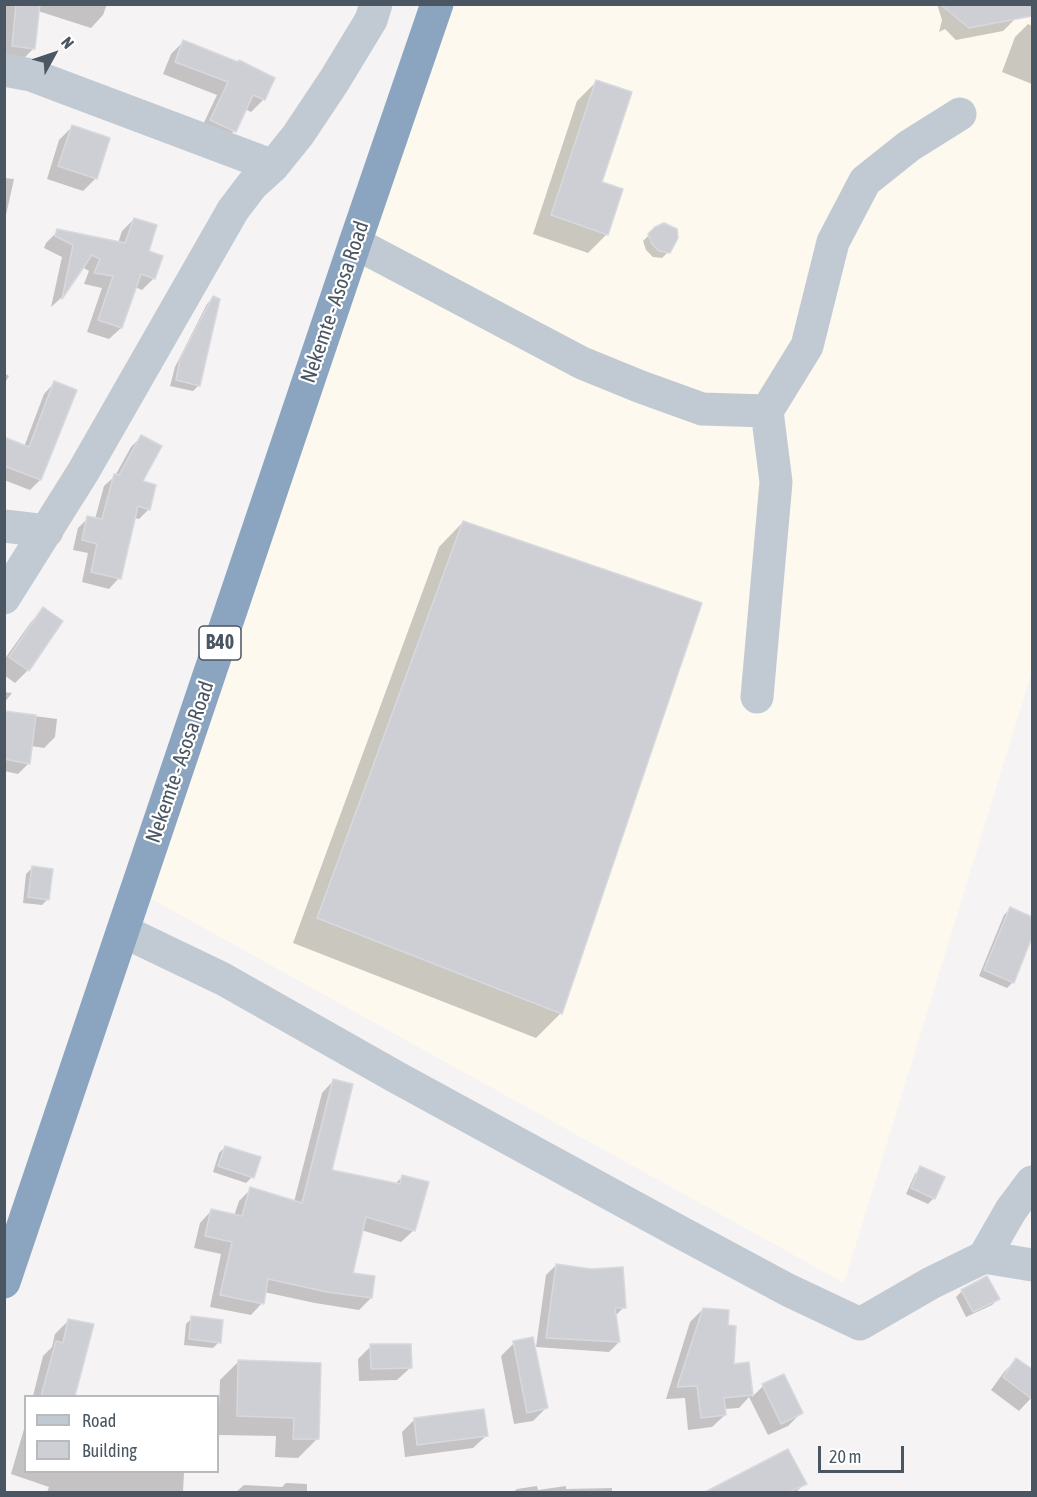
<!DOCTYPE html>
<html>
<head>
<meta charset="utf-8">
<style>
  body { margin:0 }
  #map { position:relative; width:1037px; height:1497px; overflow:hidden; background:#f5f3f3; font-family:"Asap Condensed",sans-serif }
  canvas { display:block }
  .frame { position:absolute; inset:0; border:6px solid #4a5661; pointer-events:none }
  .legend { position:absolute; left:24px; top:1395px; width:195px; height:78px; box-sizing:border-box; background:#fff; border:2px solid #b7bbc0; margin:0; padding:8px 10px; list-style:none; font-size:18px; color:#4a5661 }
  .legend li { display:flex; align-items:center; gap:12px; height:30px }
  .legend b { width:30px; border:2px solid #b7bbc0 }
  .north { position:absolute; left:24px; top:24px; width:60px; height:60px; -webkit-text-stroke:4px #fff; paint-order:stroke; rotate:50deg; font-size:16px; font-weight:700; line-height:24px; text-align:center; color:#4a5661 }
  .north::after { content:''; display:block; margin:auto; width:21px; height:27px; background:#4a5661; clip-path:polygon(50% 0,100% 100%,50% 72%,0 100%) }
  .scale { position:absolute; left:818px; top:1446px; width:86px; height:27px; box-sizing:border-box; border:3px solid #4a5661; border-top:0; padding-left:8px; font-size:18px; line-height:21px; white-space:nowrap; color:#4a5661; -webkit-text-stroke:4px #fff; paint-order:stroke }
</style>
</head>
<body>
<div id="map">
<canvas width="1037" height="1497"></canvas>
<div class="frame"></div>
<ul class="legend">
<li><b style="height:8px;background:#c1cad2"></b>Road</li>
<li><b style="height:16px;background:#cdcfd5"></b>Building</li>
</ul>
<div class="north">N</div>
<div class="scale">20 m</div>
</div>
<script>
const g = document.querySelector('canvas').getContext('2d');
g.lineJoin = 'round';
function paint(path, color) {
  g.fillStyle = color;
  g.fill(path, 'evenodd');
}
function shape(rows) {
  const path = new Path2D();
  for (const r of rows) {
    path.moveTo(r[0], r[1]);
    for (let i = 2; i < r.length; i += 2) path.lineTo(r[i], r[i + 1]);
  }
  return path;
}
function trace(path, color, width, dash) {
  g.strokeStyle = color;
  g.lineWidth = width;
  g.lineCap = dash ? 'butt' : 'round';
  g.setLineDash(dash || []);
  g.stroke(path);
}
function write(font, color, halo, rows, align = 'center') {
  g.font = font + ' "Asap Condensed",sans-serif';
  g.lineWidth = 4.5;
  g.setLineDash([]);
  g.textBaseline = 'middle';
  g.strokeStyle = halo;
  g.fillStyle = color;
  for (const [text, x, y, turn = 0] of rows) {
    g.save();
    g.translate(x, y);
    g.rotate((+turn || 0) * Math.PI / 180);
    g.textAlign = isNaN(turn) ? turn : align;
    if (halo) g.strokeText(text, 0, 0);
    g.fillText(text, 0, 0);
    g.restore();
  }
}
const commercial = shape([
  [429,5,1032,5,1032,671,844,1283,121,882]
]);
const shadow = shape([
  [6,4,107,4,103,15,91,28,38,11,34,48,21,61,4,59],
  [1000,4,1015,19,1003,31,956,40,945,29,939,32,942,20,937,4],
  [1028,24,1032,26,1032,84,1002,72,1015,37],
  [184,41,264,99,251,112,245,109,234,131,222,144,199,133,217,95,163,74,171,54],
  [596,82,600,183,607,234,588,253,533,234,577,101],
  [72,127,96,178,83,191,47,179,59,140],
  [4,178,14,179,4,224],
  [134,219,147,252,154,278,142,290,135,287,121,328,109,339,87,332,102,288,84,284,89,271,82,267,61,298,51,307,62,257,44,248,46,243,58,231,118,243,122,231],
  [656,228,668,252,662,258,653,257,646,250,643,241],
  [213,298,199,385,193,391,170,386,175,367,207,304],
  [4,373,9,376,4,384],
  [54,383,40,480,30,490,4,480,4,439,24,447,44,394],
  [141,437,141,482,149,509,139,519,134,518,119,578,109,589,82,582,88,553,73,550,78,528,88,518,95,519,104,486,115,476,131,447],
  [463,522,561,1013,536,1038,293,943,439,547],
  [43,609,28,670,15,683,4,675,4,660,31,622],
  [4,692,12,693,4,703],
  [4,712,57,719,55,737,44,748,31,746,29,763,18,774,4,771],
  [32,868,48,899,42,905,23,903,26,874],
  [1010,909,1032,919,1032,937,1013,982,1007,988,979,976,1004,915],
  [333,1081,331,1171,395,1184,403,1176,427,1183,413,1231,401,1242,361,1230,351,1274,371,1298,359,1310,315,1303,264,1292,262,1303,251,1315,210,1307,221,1254,194,1248,200,1223,211,1211,234,1216,239,1201,251,1189,294,1202,322,1093],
  [225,1147,252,1177,246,1183,213,1172,219,1153],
  [921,1168,934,1198,928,1204,906,1194,915,1174],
  [556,1265,624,1307,615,1316,619,1342,609,1352,536,1347,546,1275],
  [962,1291,998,1299,992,1305,966,1317,956,1297],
  [703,1309,727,1326,732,1366,748,1364,752,1397,763,1386,801,1413,788,1426,768,1435,749,1397,739,1408,724,1409,725,1415,712,1427,688,1430,685,1398,666,1399,690,1322],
  [192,1318,219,1342,213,1348,184,1345,186,1324],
  [69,1320,92,1325,74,1396,33,1396,43,1356,52,1347,55,1334],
  [514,1343,546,1408,533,1421,514,1424,501,1356],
  [371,1346,410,1368,397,1380,359,1381,358,1359],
  [1016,1360,1032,1371,1032,1397,1019,1411,991,1390,1004,1372],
  [239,1361,317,1439,298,1458,275,1457,276,1436,218,1435,220,1380],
  [415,1419,486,1436,473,1448,405,1457,402,1432],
  [26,1422,26,1472,184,1472,183,1492,47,1492,49,1487,11,1474],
  [788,1451,805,1483,796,1492,710,1492,716,1486],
  [286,1483,307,1484,307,1492,236,1492,244,1485,282,1487],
  [537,1486,538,1490,566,1486,566,1489,612,1488,612,1492,513,1492,517,1489]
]);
const building = shape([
  [16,4,40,4,35,49,12,46,16,4],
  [940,4,1032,4,1032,16,969,28,940,4],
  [183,40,238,62,239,60,275,78,265,100,253,95,236,132,210,120,228,82,175,62,183,40],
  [596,80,632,92,602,182,623,189,608,235,551,215,596,80],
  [72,125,110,138,97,179,58,166,72,125],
  [134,218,157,225,149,251,163,256,155,279,141,274,122,328,98,320,113,276,94,273,100,259,92,255,62,299,73,245,55,236,57,229,125,243,134,218],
  [664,223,677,229,678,238,670,253,659,251,652,244,648,234,655,227,664,223],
  [213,296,220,299,200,386,176,380,180,359,213,296],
  [54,381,77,390,41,480,4,466,4,437,29,447,54,381],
  [141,435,162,446,143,481,156,485,150,510,138,506,121,579,91,572,97,544,82,540,87,516,102,519,114,474,119,475,141,435],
  [463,521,702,603,562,1014,317,918,463,521],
  [43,607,63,621,29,671,9,657,43,607],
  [4,711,36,715,30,764,4,759,4,711],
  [32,866,53,869,49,900,28,897,32,866],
  [1010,907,1032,917,1032,937,1014,983,984,970,1010,907],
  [333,1079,353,1084,332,1170,400,1184,402,1175,429,1182,415,1231,366,1217,353,1273,375,1276,372,1298,327,1292,268,1279,264,1304,220,1295,232,1242,205,1236,211,1209,242,1216,250,1187,302,1203,333,1079],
  [225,1146,261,1157,254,1178,218,1166,225,1146],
  [920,1166,945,1177,935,1199,911,1188,920,1166],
  [556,1264,591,1269,623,1267,626,1308,615,1308,620,1342,546,1338,556,1264],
  [987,1276,1000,1299,973,1312,961,1290,987,1276],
  [703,1308,729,1310,728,1325,736,1326,734,1364,749,1362,753,1395,724,1398,726,1415,701,1418,697,1386,677,1387,703,1308],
  [191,1316,223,1320,221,1343,189,1339,191,1316],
  [68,1319,94,1324,75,1396,41,1396,56,1341,63,1343,68,1319],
  [533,1337,548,1408,527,1413,513,1341,533,1337],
  [370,1344,411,1344,412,1368,371,1369,370,1344],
  [1016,1358,1032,1369,1032,1399,1003,1377,1016,1358],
  [238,1360,321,1363,319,1439,293,1439,294,1418,237,1416,238,1360],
  [784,1374,803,1413,781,1424,762,1384,784,1374],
  [484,1409,488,1436,417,1445,414,1418,484,1409],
  [788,1449,807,1484,789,1492,705,1492,788,1449]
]);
const minor = shape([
  [4,70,31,75,273,166],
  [355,243,582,363,641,387,702,409,767,411],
  [4,526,47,531],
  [4,598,83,472,233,210,252,185,273,166,298,135,334,81,371,20,376,4],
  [757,697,776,482,767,411,807,346,833,242,865,181,909,146,960,114],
  [123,931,223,979,396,1077,678,1231,788,1290,860,1324,931,1283,984,1257,1032,1265],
  [984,1257,1011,1210,1032,1182]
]);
const highway = shape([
  [4,1282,355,243,437,4]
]);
const shields = [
  [220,643,42]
];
const shieldNames = [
  ["B40",220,643]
];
const streetNames = [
  ["Nekemte - Asosa Road",335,302,-71],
  ["Nekemte - Asosa Road",180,762,-71]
];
paint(commercial, '#fdf9ef');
paint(shadow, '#0003');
paint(building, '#cdcfd5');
trace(building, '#d7d9de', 1.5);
trace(minor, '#c1cad2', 33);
trace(highway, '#8ba5c1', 33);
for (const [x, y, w] of shields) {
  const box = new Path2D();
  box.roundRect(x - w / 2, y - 17, w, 34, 4.5);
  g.fillStyle = '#fff';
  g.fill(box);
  trace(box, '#4a5661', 1.5);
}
write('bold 20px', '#4a5661', null, shieldNames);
write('21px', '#4a5661', '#fff', streetNames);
</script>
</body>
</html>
